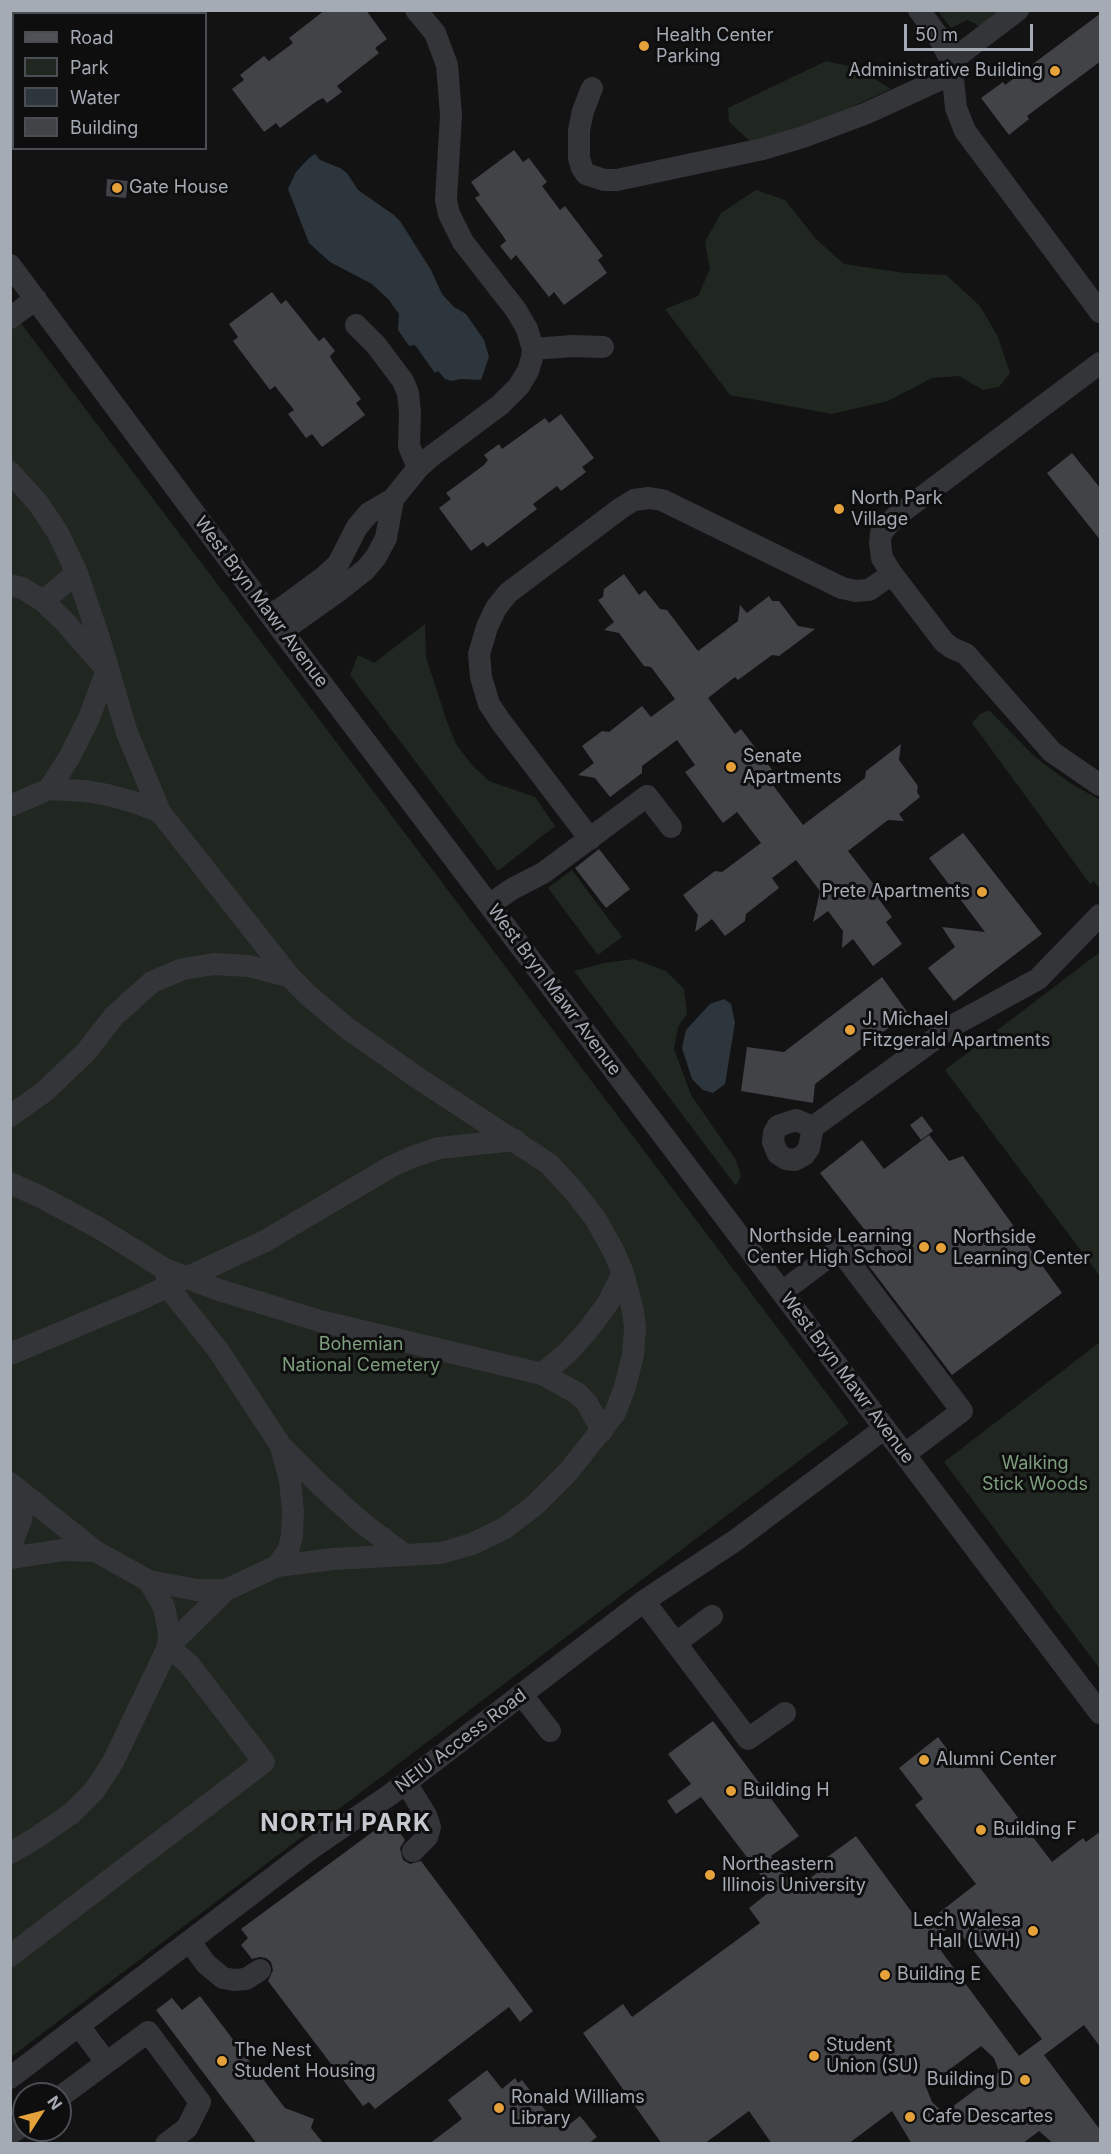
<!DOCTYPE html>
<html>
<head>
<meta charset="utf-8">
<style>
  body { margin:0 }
  #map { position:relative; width:1111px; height:2154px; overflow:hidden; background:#131314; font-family:Inter,sans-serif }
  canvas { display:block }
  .frame { position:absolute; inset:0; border:12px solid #a5abb4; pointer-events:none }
  .legend { position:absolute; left:12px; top:12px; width:195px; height:138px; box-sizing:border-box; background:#0e0e0f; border:2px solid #4a4d51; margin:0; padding:8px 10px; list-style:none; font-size:18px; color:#a5abb4 }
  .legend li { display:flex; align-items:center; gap:12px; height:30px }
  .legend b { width:30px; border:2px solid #4a4d51 }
  .north { position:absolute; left:12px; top:2082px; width:60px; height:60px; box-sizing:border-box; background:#0e0e0f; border:2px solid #4a4d51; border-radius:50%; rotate:54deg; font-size:16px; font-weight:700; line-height:24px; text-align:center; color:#a5abb4 }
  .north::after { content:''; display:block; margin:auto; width:21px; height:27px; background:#e5a23a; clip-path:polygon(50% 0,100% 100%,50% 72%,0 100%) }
  .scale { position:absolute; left:904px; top:24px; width:129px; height:27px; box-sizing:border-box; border:3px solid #a5abb4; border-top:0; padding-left:8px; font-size:18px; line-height:21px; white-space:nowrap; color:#a5abb4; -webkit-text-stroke:4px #0e0e0f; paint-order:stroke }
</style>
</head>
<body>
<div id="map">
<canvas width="1111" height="2154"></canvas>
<div class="frame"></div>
<ul class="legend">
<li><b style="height:8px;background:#505258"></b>Road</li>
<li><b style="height:16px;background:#1f2720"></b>Park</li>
<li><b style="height:16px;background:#2d363c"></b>Water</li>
<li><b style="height:16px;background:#424347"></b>Building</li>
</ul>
<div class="north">N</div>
<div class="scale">50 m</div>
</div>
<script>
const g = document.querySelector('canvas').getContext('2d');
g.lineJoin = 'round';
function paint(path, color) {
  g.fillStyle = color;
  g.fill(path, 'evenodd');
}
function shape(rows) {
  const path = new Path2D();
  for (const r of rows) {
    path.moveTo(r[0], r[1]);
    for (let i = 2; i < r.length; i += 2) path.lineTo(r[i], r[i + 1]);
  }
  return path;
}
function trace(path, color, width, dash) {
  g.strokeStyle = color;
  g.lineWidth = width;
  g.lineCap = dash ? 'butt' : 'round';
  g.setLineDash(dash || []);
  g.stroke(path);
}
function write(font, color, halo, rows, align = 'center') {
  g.font = font + ' Inter,sans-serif';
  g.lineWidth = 6;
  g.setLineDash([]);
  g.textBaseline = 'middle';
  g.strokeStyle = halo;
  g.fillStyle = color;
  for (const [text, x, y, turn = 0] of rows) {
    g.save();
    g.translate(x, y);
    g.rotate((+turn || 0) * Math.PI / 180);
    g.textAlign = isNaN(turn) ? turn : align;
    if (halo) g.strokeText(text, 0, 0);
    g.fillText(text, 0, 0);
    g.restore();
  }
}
const green = shape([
  [938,11,1000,11,979,27,974,23,967,20,951,28],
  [826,61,857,68,891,89,836,114,752,143,729,122,728,108],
  [756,190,785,200,817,240,844,264,905,273,946,275,980,306,998,337,1010,373,999,387,983,390,959,376,932,378,888,401,832,414,730,395,665,309,698,296,710,269,705,242,721,213],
  [11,310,849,1423,11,2057],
  [425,624,426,657,446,719,456,744,472,765,489,781,535,797,555,826,498,871,350,675,358,655,374,663],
  [989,710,1035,757,1070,783,1100,800,1100,889,1094,881,1090,884,972,723,980,714],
  [572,870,622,937,598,955,548,888],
  [1100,952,1100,1276,945,1070],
  [634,959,666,971,684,989,687,1014,678,1027,674,1049,691,1095,736,1160,741,1176,736,1186,574,971,604,963],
  [1100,1342,1100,1669,944,1462]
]);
const water = shape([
  [315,154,320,160,340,168,347,173,358,190,394,215,400,221,431,270,442,294,454,307,466,314,484,340,489,357,481,380,461,379,451,381,445,379,438,371,435,373,415,345,409,346,398,330,399,314,389,300,372,284,330,262,309,243,288,189,296,172,309,158],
  [724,999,731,1004,735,1023,725,1084,713,1093,703,1090,692,1079,682,1048,686,1030,710,1004]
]);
const building = shape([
  [325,10,366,10,387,39,375,48,379,53,337,86,342,92,327,103,323,98,317,101,280,128,276,123,264,132,232,89,244,80,240,75,264,56,269,61,293,43,289,38],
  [1101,13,1101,61,1027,116,1029,119,1009,135,981,98,1003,82,1005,85],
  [514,150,523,162,529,158,547,182,542,186,560,210,565,206,603,256,598,260,607,273,564,305,554,292,549,297,516,255,511,260,500,246,506,241,503,236,475,198,480,195,471,182],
  [107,179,128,181,126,198,106,196],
  [272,292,281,304,286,300,319,341,324,337,335,351,330,356,333,362,361,399,356,403,365,415,322,447,312,434,306,438,288,414,294,410,275,386,270,390,233,341,238,337,229,324],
  [561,414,594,458,582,467,586,472,561,491,557,486,533,504,537,509,487,547,483,542,471,551,439,508,451,499,446,493,484,465,488,460,484,455,499,444,502,449,545,418,549,423],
  [1072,453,1101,489,1101,541,1047,473],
  [624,574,639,595,645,590,660,609,667,610,698,651,738,621,740,605,747,613,769,596,772,601,779,601,798,626,815,629,779,656,772,655,738,680,735,677,708,698,735,734,741,729,773,771,772,784,803,825,865,778,866,771,901,744,899,760,918,786,917,792,920,797,899,814,904,821,888,820,848,851,879,891,878,898,892,917,886,922,902,944,873,966,853,939,842,948,843,931,828,911,813,922,820,891,796,860,772,878,779,888,746,914,745,921,725,936,712,919,695,932,698,915,683,895,715,871,722,872,761,843,737,812,723,823,685,772,695,765,677,740,642,766,642,773,610,797,595,778,578,775,594,763,582,746,602,731,609,732,642,706,651,717,675,699,651,667,644,666,619,633,604,630,614,622,598,600,603,597,604,589],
  [963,833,1042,934,954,1001,928,968,955,947,942,927,985,932,929,858],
  [599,849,630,889,606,908,575,868],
  [882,977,908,1013,815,1084,813,1103,741,1091,747,1047,784,1052],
  [922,1116,933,1131,921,1140,910,1125],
  [929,1135,949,1161,963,1156,1062,1293,952,1375,849,1240,864,1229,820,1173,862,1140,884,1169],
  [713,1721,799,1836,771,1856,796,1889,830,1863,826,1858,856,1836,922,1926,976,1884,915,1805,923,1799,899,1768,938,1737,962,1769,974,1760,1052,1862,1083,1838,1086,1842,1101,1831,1101,2048,1084,2025,1044,2055,1101,2131,1101,2144,1054,2144,1039,2131,1022,2144,912,2144,892,2111,848,2144,772,2144,749,2111,704,2144,662,2144,583,2033,623,2004,632,2017,760,1923,749,1908,772,1890,756,1869,701,1797,676,1814,667,1801,691,1784,668,1754],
  [953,1924,1042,2039,1019,2056,933,1940],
  [981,2046,994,2058,999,2072,944,2113,932,2102,926,2087],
  [390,1819,405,1840,400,1848,403,1860,410,1864,421,1861,533,2011,520,2022,509,2007,375,2109,369,2102,363,2106,268,1981,273,1970,271,1962,266,1958,260,1957,252,1959,241,1945,248,1938,241,1929],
  [200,1996,285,2108,314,2119,311,2128,324,2144,257,2144,156,2010,172,1998,182,2010],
  [487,2070,502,2089,515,2078,518,2083,522,2080,561,2131,580,2116,597,2137,588,2144,429,2144,462,2119,448,2100]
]);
const minor = shape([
  [919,10,940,39,951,61,956,108,965,131,1100,312],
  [951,61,1018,10],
  [592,88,583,111,579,130,579,158,582,168,586,174,604,180,617,180,763,149,803,137,867,113,954,73],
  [10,265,282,631,1100,1713],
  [10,318,36,299],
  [356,325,376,345,403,381,408,393,410,412,409,446,418,468],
  [533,349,573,346,603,347],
  [1100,363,894,518,881,533,880,543,882,558,892,574,944,642,952,648,966,654,1052,752,1100,785],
  [10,472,38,503,58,533,77,573,100,641,127,733,160,812,290,977,309,996,347,1028,415,1076,549,1164,573,1190,595,1218,613,1250,623,1273,633,1311,635,1328,633,1355,625,1387,615,1413,568,1472,535,1505,505,1528,472,1544,441,1553,334,1559,277,1566,226,1590,168,1647,113,1762,94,1791,72,1813,36,1838,10,1853],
  [325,576,338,564,357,527,369,513,393,499,418,468,429,458,500,405,519,386,528,371,532,358,533,349,527,329,516,310,463,242,449,214,446,200,451,115,447,65,435,33,416,10],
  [10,585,22,588,43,601,64,621,107,670,89,718,69,758,49,789,85,791,108,795,137,803,160,812],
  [337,592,365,570,376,557,386,538,393,499],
  [43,601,77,573],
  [271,616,325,576,337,592,282,631],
  [10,806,49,789],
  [590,839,501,722,489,704,481,677,479,654,487,627,496,608,508,593,621,508,634,500,649,498,662,500,842,588,856,591,869,590,892,574],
  [489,905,512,889,543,873,647,796,671,827],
  [10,1116,44,1092,86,1052,114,1016,152,982,183,969,214,964,249,966,290,977],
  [813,1127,796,1120,778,1126,774,1133,773,1142,778,1154,786,1159,795,1160,804,1155,809,1148,813,1127,954,1025,1038,979,1100,915],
  [10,1183,41,1197,99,1228,165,1269,216,1289,320,1321,542,1374,577,1393,587,1403,602,1431],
  [166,1273,168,1287,218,1350,281,1446,320,1485,361,1522,405,1555],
  [782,1292,839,1249,962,1411,905,1454],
  [10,1354,141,1299,265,1241,392,1166,415,1156,439,1148,515,1140],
  [542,1374,567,1353,588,1330,608,1303,623,1273],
  [10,1483,95,1551,149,1581,197,1590,226,1590],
  [10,1548,21,1520,23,1506,20,1491],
  [10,1558,63,1550,95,1551],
  [277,1566,288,1551,292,1536,293,1512,290,1480,281,1447],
  [644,1601,748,1739,785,1713],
  [676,1643,712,1616],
  [522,1695,550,1731],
  [406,1783,426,1815,430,1827,427,1837,413,1851],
  [190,1942,206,1964,223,1978,234,1980,246,1979,260,1970],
  [10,1956,264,1762,188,1663,168,1647,169,1632,164,1607,149,1581],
  [79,2026,106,2062],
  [10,2078,309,1850,391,1794,644,1601,736,1540,885,1428],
  [60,2097,148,2032,200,2102,187,2128,166,2144],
  [10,2134,24,2124]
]);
const major = shape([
  [80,14,84,10],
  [10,67,14,64]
]);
const markers = [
  [644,46,6,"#e5a23a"],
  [1055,71,6,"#e5a23a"],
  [117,188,6,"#e5a23a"],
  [839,509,6,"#e5a23a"],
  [731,767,6,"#e5a23a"],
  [982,892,6,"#e5a23a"],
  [850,1030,6,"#e5a23a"],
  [924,1247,6,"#e5a23a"],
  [941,1248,6,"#e5a23a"],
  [924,1760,6,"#e5a23a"],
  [731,1791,6,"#e5a23a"],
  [981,1830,6,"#e5a23a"],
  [710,1875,6,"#e5a23a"],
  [1033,1931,6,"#e5a23a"],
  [885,1975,6,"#e5a23a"],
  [814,2056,6,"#e5a23a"],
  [222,2061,6,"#e5a23a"],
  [1025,2080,6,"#e5a23a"],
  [499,2108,6,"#e5a23a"],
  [910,2117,6,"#e5a23a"]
];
const poiNames = [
  ["Health Center",656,36],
  ["Parking",656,57],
  ["Administrative Building",1043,71,"right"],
  ["Gate House",129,188],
  ["North Park",851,499],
  ["Village",851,520],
  ["Senate",743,757],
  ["Apartments",743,778],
  ["Prete Apartments",970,892,"right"],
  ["J. Michael",862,1020],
  ["Fitzgerald Apartments",862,1041],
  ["Northside Learning",912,1237,"right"],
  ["Center High School",912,1258,"right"],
  ["Northside",953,1238],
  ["Learning Center",953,1259],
  ["Alumni Center",936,1760],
  ["Building H",743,1791],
  ["Building F",993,1830],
  ["Northeastern",722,1865],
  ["Illinois University",722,1886],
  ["Lech Walesa",1021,1921,"right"],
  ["Hall (LWH)",1021,1942,"right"],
  ["Building E",897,1975],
  ["Student",826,2046],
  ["Union (SU)",826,2067],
  ["The Nest",234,2051],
  ["Student Housing",234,2072],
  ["Building D",1013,2080,"right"],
  ["Ronald Williams",511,2098],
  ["Library",511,2119],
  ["Cafe Descartes",922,2117]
];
const streetNames = [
  ["West Bryn Mawr Avenue",261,602,53],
  ["West Bryn Mawr Avenue",554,990,53],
  ["West Bryn Mawr Avenue",847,1378,53],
  ["NEIU Access Road",461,1741,-37]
];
const parkNames = [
  ["Bohemian",361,1345],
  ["National Cemetery",361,1366],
  ["Walking",1035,1464],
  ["Stick Woods",1035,1485]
];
const districtNames = [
  ["NORTH PARK",346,1824]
];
paint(green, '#1f2720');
paint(water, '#2d363c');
paint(building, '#424347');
trace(minor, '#343539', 22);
trace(major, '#505258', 30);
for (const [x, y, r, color] of markers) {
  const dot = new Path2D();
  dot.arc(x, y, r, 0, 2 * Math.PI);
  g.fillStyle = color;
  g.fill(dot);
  trace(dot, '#0e0e0f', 2);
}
write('18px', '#a5abb4', '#0e0e0f', poiNames, 'left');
write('18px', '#a5abb4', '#0e0e0f', streetNames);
write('18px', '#7e9e7e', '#0e0e0f', parkNames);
g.letterSpacing = '1.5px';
write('bold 24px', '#c6c9d0', '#0e0e0f', districtNames);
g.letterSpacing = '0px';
</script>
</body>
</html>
